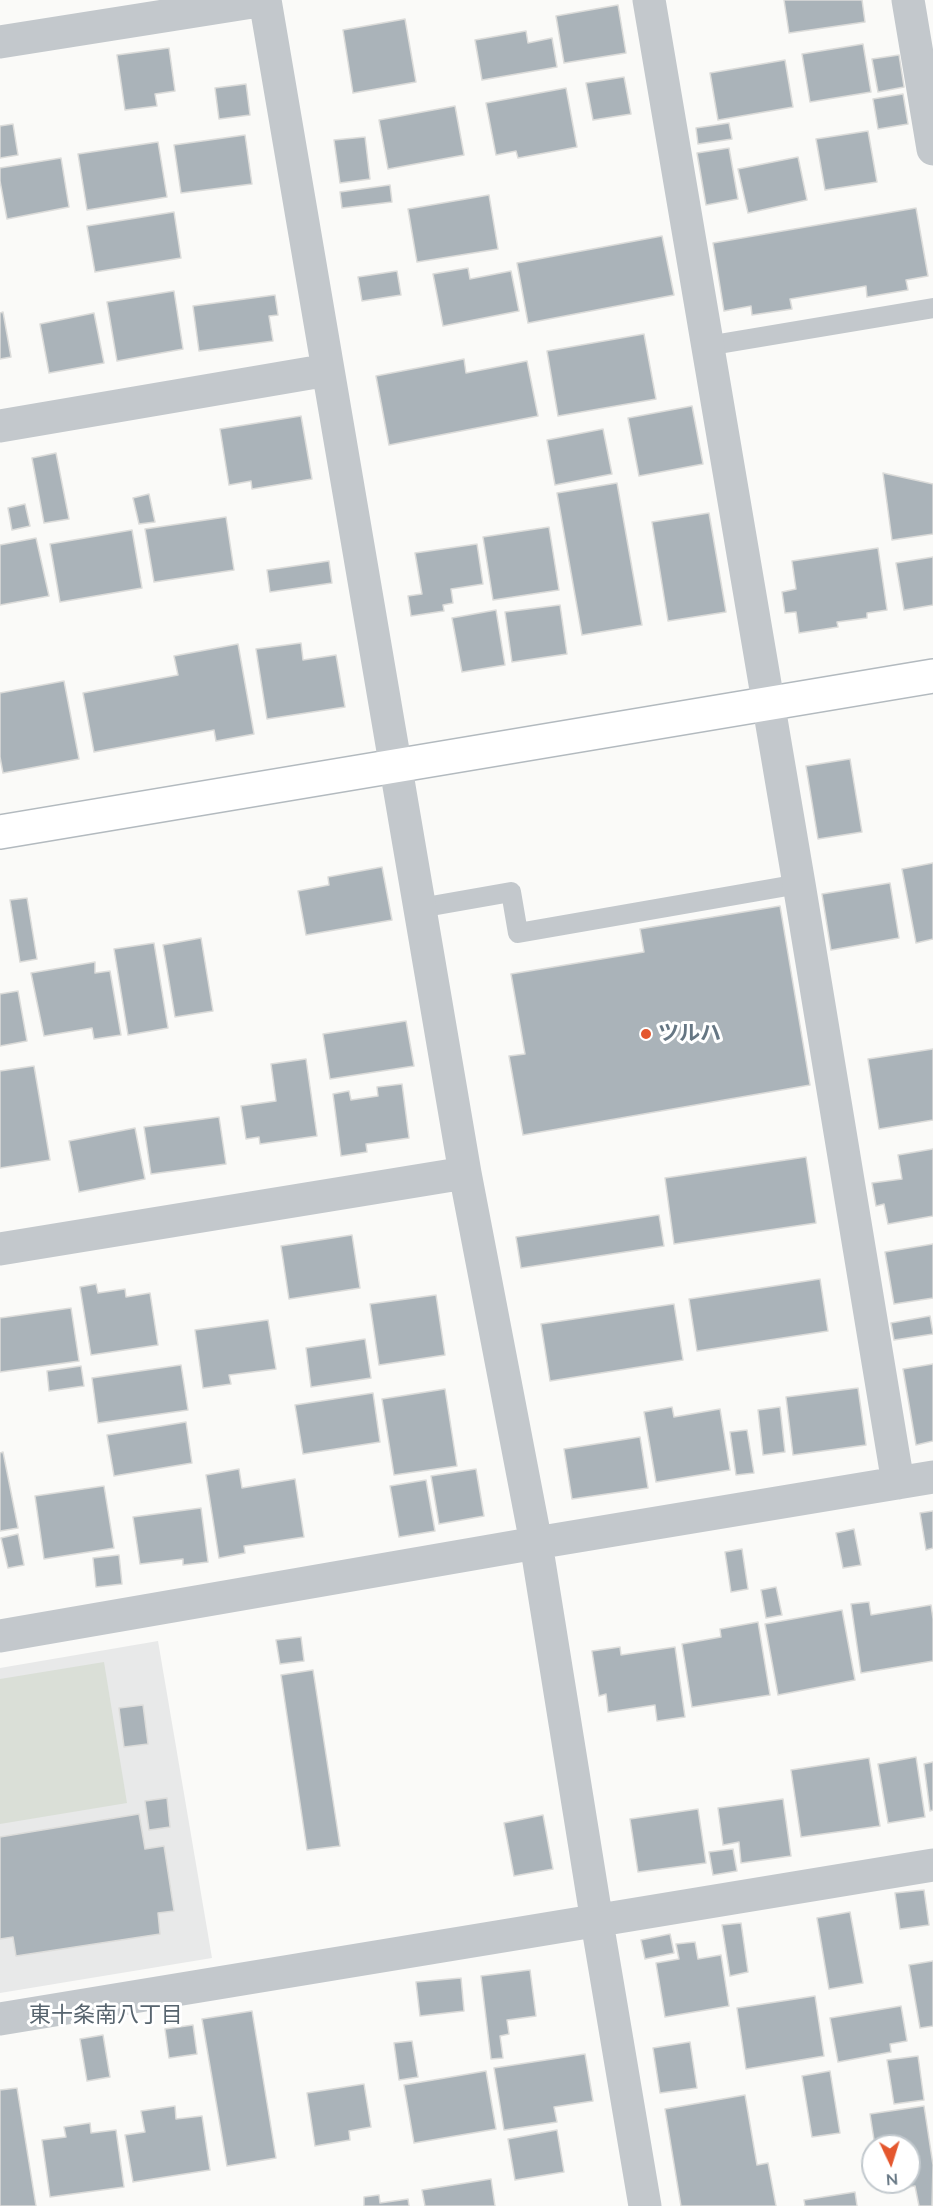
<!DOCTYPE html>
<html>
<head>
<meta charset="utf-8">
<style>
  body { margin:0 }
  #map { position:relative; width:933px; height:2206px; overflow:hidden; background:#fafaf8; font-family:Mulish,sans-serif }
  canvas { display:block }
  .north { position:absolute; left:861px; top:2134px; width:60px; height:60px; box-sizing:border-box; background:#fff; border:2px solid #c1c8cd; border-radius:50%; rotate:176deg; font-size:16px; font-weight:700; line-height:24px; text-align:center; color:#657683 }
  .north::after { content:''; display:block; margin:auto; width:21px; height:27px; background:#e4572e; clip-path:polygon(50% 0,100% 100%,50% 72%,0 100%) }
</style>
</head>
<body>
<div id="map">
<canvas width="933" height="2206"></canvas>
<div class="north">N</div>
</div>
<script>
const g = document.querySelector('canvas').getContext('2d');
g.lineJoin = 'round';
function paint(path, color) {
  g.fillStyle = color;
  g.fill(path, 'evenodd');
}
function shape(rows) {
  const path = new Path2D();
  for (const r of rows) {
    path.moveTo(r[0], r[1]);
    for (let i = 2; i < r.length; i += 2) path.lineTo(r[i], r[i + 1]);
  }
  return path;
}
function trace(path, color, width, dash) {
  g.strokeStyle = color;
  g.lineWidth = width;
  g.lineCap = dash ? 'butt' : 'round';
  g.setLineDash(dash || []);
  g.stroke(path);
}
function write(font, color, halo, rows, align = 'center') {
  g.font = font + ' Mulish,"Noto Sans JP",sans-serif';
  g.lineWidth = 6;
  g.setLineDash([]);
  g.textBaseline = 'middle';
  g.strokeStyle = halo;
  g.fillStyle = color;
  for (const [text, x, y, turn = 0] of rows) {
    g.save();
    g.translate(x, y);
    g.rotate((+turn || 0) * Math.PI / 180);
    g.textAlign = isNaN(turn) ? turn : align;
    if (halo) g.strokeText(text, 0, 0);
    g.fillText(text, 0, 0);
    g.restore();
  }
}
const built = shape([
  [158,1641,212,1958,0,1993,0,1668]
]);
const green = shape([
  [104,1662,127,1803,0,1824,0,1679]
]);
const building = shape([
  [784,0,862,0,865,22,789,33,784,0],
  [618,5,626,53,564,63,556,16,618,5],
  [405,19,416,82,353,93,343,30,405,19],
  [526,31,528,43,552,38,557,67,482,80,475,40,526,31],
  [863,44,871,92,810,102,802,54,863,44],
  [169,48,175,91,155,94,157,106,125,110,117,55,169,48],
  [899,55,904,87,878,92,872,59,899,55],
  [785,60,793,107,718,120,710,73,785,60],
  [624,77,631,114,593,120,586,83,624,77],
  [246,84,250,115,219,119,215,88,246,84],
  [566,88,577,147,518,158,516,151,496,155,486,103,566,88],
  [903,94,908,124,878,129,873,99,903,94],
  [455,106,464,155,388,169,379,120,455,106],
  [729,123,732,139,698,144,696,128,729,123],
  [13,124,18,155,0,158,0,126,13,124],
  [868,131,877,182,825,190,816,139,868,131],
  [245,135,252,184,181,193,174,145,245,135],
  [365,137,370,179,340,183,334,140,365,137],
  [158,142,167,197,87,210,78,154,158,142],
  [729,148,738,199,706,205,697,153,729,148],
  [798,157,807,200,748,213,738,169,798,157],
  [61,158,69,207,7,219,0,181,0,168,61,158],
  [390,185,392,202,342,208,340,192,390,185],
  [489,195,498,249,417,262,408,209,489,195],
  [916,208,928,276,906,280,908,290,867,297,866,286,790,299,792,309,752,315,751,306,724,311,713,243,916,208],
  [174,212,181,258,95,272,87,226,174,212],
  [662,236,674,295,528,323,517,263,662,236],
  [468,268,470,279,511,271,519,311,443,326,433,274,468,268],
  [397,271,401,295,362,301,358,277,397,271],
  [174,291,183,349,117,361,107,302,174,291],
  [275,295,278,315,269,316,273,341,199,351,193,306,275,295],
  [3,312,11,357,0,359,0,313,3,312],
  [94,313,104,363,49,373,40,324,94,313],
  [644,334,656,399,558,416,547,351,644,334],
  [464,359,466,373,527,361,538,416,389,445,376,376,464,359],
  [692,406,703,464,639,476,628,418,692,406],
  [301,416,312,479,252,489,251,481,229,485,220,429,301,416],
  [603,429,612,474,555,485,547,440,603,429],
  [56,453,69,519,44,523,32,458,56,453],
  [883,473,933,484,933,534,892,540,883,473],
  [617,483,642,625,582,635,557,493,617,483],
  [149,494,155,522,139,524,133,498,149,494],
  [25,504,30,526,12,530,8,508,25,504],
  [709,513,726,612,668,621,652,522,709,513],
  [226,517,234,570,154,582,145,529,226,517],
  [549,527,559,590,493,600,483,537,549,527],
  [132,530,142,588,60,602,50,544,132,530],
  [36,538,49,596,0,605,0,545,36,538],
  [477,544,483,584,451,589,453,603,443,605,444,611,411,616,408,596,422,594,415,553,477,544],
  [878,548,887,610,867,613,867,618,837,622,838,627,799,633,796,612,785,613,782,592,796,589,792,561,878,548],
  [933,557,933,605,904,610,896,563,933,557],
  [329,561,332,583,270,592,267,570,329,561],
  [560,605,567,654,512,662,505,612,560,605],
  [496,610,505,665,462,672,452,618,496,610],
  [301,643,303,660,336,655,345,707,267,719,256,649,301,643],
  [238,644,254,734,216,741,214,730,94,752,83,693,178,675,174,656,238,644],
  [64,681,79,759,3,773,0,757,0,693,64,681],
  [850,759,862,832,818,839,806,766,850,759],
  [933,863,933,939,916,943,902,869,933,863],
  [382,867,392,920,306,935,298,891,329,885,328,877,382,867],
  [890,883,899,938,831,950,822,894,890,883],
  [27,898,37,959,20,962,10,900,27,898],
  [780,906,810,1085,523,1135,509,1056,525,1054,511,974,644,952,640,929,780,906],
  [201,938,213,1011,175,1017,163,945,201,938],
  [154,943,168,1028,128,1035,114,949,154,943],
  [95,962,95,973,110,971,121,1035,94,1039,92,1028,44,1036,31,973,95,962],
  [18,991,27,1041,0,1046,0,994,18,991],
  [406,1021,414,1066,330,1079,323,1034,406,1021],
  [933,1049,933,1120,879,1129,868,1059,933,1049],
  [306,1059,317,1136,260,1144,259,1137,246,1139,241,1106,276,1101,271,1064,306,1059],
  [34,1066,50,1160,0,1168,0,1071,34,1066],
  [402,1084,409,1138,366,1144,367,1152,341,1156,333,1094,349,1091,351,1100,378,1096,377,1087,402,1084],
  [219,1117,226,1164,151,1174,144,1127,219,1117],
  [135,1128,145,1179,79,1192,69,1141,135,1128],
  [933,1149,933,1216,888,1224,884,1204,876,1206,872,1183,902,1179,898,1155,933,1149],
  [806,1157,816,1223,674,1244,665,1178,806,1157],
  [659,1215,664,1246,521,1268,516,1237,659,1215],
  [352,1235,360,1288,289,1299,281,1246,352,1235],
  [933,1244,933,1298,894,1304,885,1252,933,1244],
  [820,1279,828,1331,697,1351,689,1299,820,1279],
  [96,1284,98,1293,125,1289,126,1297,150,1293,158,1345,91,1355,80,1287,96,1284],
  [436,1295,445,1355,379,1365,370,1304,436,1295],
  [674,1304,683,1360,550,1381,541,1324,674,1304],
  [71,1308,79,1361,0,1372,0,1318,71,1308],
  [930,1316,933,1334,894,1340,891,1323,930,1316],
  [268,1320,276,1369,229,1375,231,1384,203,1388,195,1330,268,1320],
  [365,1339,371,1378,311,1387,306,1348,365,1339],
  [933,1364,933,1441,916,1445,903,1369,933,1364],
  [181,1365,188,1410,98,1423,92,1378,181,1365],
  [81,1366,84,1386,49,1391,47,1371,81,1366],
  [858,1388,866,1445,793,1455,786,1397,858,1388],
  [445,1389,457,1466,394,1475,382,1399,445,1389],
  [373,1393,380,1442,303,1454,295,1405,373,1393],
  [672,1407,674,1417,720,1409,730,1470,656,1482,644,1412,672,1407],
  [780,1407,785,1452,763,1455,758,1410,780,1407],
  [186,1422,192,1463,114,1476,107,1435,186,1422],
  [747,1430,754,1473,736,1475,730,1432,747,1430],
  [640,1437,648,1488,572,1499,564,1449,640,1437],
  [3,1452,18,1528,0,1531,0,1453,3,1452],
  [239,1469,242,1488,295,1479,304,1537,244,1546,245,1553,219,1558,206,1475,239,1469],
  [476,1469,484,1516,439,1524,431,1476,476,1469],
  [426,1480,435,1531,399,1537,390,1486,426,1480],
  [104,1486,114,1548,44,1559,35,1496,104,1486],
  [201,1508,208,1562,183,1565,183,1559,140,1564,133,1517,201,1508],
  [933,1511,933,1548,926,1550,920,1513,933,1511],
  [854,1529,861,1565,843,1568,836,1533,854,1529],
  [18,1534,24,1565,8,1568,1,1538,18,1534],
  [742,1549,748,1589,731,1592,725,1552,742,1549],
  [119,1555,122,1584,96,1587,93,1558,119,1555],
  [776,1587,782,1615,766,1618,761,1590,776,1587],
  [869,1602,871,1615,931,1605,933,1619,933,1661,861,1673,851,1604,869,1602],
  [842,1610,855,1680,778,1695,765,1624,842,1610],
  [758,1622,770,1695,692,1707,682,1644,721,1637,720,1629,758,1622],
  [301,1637,304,1661,280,1664,276,1640,301,1637],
  [620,1647,621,1655,675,1647,685,1717,657,1721,655,1705,608,1712,606,1694,599,1696,592,1651,620,1647],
  [313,1670,340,1846,307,1850,281,1675,313,1670],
  [143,1705,148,1744,124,1747,119,1708,143,1705],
  [916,1757,925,1817,888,1823,878,1764,916,1757],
  [869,1758,880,1826,801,1837,791,1770,869,1758],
  [933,1762,933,1810,930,1811,924,1764,933,1762],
  [167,1798,170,1827,149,1830,145,1801,167,1798],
  [783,1799,791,1856,741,1863,739,1842,723,1845,718,1808,783,1799],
  [698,1809,706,1863,638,1872,630,1819,698,1809],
  [139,1814,145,1849,164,1846,174,1911,158,1913,160,1934,16,1956,13,1937,0,1939,0,1837,139,1814],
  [543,1815,553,1869,514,1876,504,1823,543,1815],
  [733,1849,737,1871,713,1875,709,1852,733,1849],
  [924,1890,929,1925,900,1929,895,1893,924,1890],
  [850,1912,863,1983,829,1989,817,1918,850,1912],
  [741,1923,748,1972,730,1976,722,1925,741,1923],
  [670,1934,674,1953,645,1959,641,1940,670,1934],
  [695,1942,698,1959,721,1955,729,2006,665,2017,656,1963,679,1959,676,1944,695,1942],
  [933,1961,933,2026,920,2028,909,1965,933,1961],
  [530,1970,536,2016,507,2020,509,2034,500,2036,503,2058,491,2059,481,1976,530,1970],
  [461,1978,464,2011,420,2016,416,1982,461,1978],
  [815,1996,824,2056,746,2069,737,2008,815,1996],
  [901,2006,907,2041,890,2044,891,2052,838,2062,830,2018,901,2006],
  [252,2011,276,2158,227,2166,202,2019,252,2011],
  [193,2025,197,2054,169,2058,165,2029,193,2025],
  [103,2035,110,2077,87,2081,80,2039,103,2035],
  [412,2041,418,2077,399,2080,394,2043,412,2041],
  [690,2042,697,2088,660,2093,653,2048,690,2042],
  [585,2054,593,2101,554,2107,557,2122,504,2130,494,2068,585,2054],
  [918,2056,924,2100,894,2104,887,2060,918,2056],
  [486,2071,496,2129,414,2143,404,2085,486,2071],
  [830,2071,840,2133,812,2137,802,2076,830,2071],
  [364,2084,371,2127,349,2131,350,2140,315,2146,307,2093,364,2084],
  [17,2088,36,2206,0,2206,0,2090,17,2088],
  [745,2095,757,2165,768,2163,776,2206,681,2206,665,2109,745,2095],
  [175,2106,176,2119,202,2116,210,2170,133,2182,125,2135,145,2132,141,2111,175,2106],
  [924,2106,933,2165,932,2206,919,2206,915,2186,882,2191,881,2182,909,2182,909,2146,875,2146,870,2114,924,2106],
  [90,2123,91,2133,116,2130,124,2187,50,2197,42,2140,66,2137,64,2127,90,2123],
  [557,2130,564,2172,515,2180,508,2139,557,2130],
  [491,2179,495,2206,425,2206,422,2190,491,2179],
  [855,2192,857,2206,805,2206,804,2200,855,2192],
  [379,2195,380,2203,408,2199,409,2206,364,2206,364,2197,379,2195]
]);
const lane = shape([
  [707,346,933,308],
  [420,908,511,892,518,933,799,884]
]);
const street = shape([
  [649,0,799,884,898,1483],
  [908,0,933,149],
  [0,42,265,0,465,1173,536,1543,597,1922,645,2206],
  [0,426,328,370],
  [0,1249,465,1173],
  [0,1636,536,1543,933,1477],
  [0,2019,933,1865]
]);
const secondary = shape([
  [0,832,933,676]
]);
const markers = [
  [646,1034,6,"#e4572e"]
];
const poiNames = [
  ["ツルハ",658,1034]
];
const neighbourhoodNames = [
  ["東十条南八丁目",106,2015]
];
paint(built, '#e8e9e9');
paint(green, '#dadfd7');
paint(building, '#aab3b9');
trace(building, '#dcdcda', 1.5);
trace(secondary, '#b3babf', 36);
trace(lane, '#c3c8cc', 20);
trace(street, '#c3c8cc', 33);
trace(secondary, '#fff', 33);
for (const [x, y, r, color] of markers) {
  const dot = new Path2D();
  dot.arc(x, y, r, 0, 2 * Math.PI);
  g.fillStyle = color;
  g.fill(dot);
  trace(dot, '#fff', 2);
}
write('bold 21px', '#657683', '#fff', poiNames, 'left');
write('22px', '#57646e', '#fff', neighbourhoodNames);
</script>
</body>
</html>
